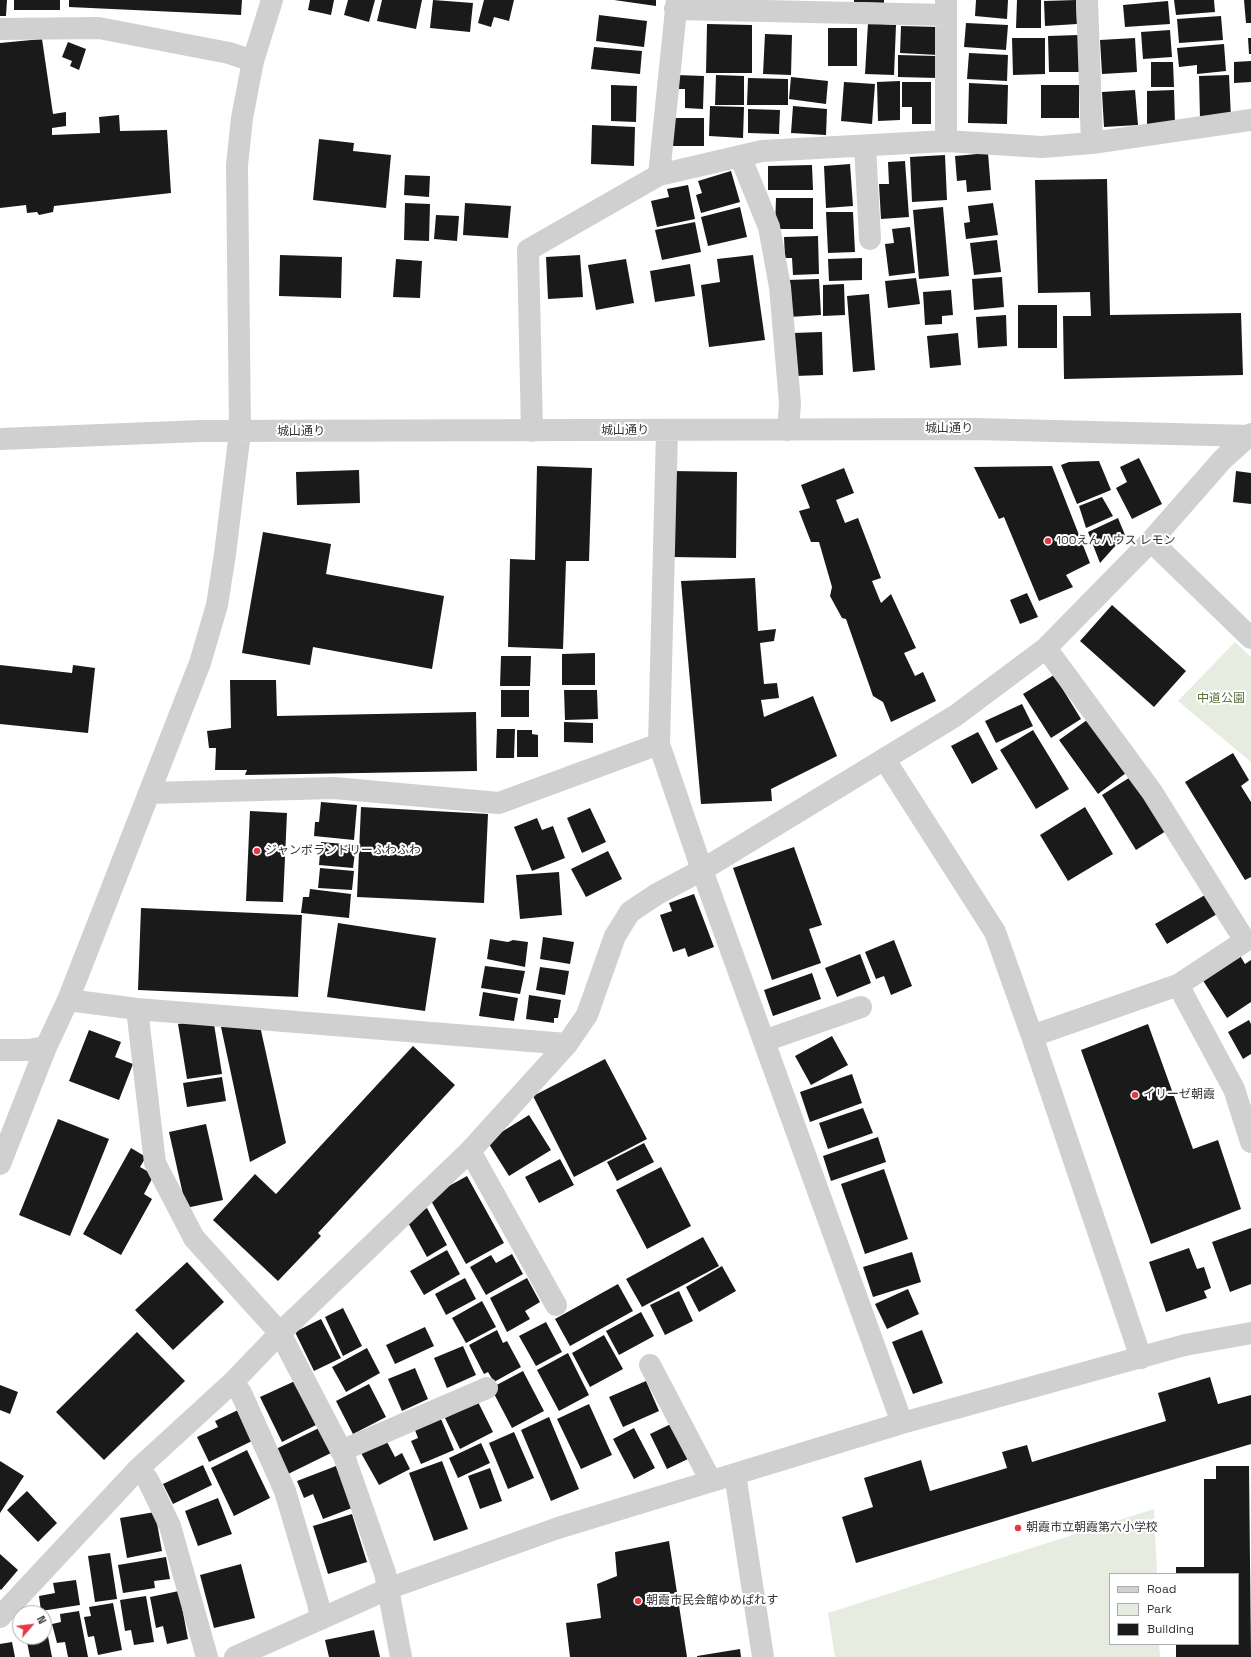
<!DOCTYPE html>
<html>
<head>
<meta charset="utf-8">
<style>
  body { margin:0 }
  #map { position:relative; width:1251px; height:1657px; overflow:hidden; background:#fff; font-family:"Space Grotesk",sans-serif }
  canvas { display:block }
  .legend { position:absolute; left:1109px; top:1573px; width:130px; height:72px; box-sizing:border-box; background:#fff; border:1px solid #adadad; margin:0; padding:5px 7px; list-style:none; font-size:12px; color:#333 }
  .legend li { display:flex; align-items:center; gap:8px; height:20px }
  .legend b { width:20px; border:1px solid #adadad }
  .north { position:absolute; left:12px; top:1605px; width:40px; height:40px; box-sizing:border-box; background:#fff; border:1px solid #adadad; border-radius:50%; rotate:62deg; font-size:11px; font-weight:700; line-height:16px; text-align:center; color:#333 }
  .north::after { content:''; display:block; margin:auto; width:14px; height:18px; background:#e63946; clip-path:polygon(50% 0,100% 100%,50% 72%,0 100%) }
</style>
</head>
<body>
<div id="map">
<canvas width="1251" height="1657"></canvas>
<ul class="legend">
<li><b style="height:5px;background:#d0d0d0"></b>Road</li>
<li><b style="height:11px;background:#e6ecdf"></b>Park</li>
<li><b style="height:11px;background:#1a1a1a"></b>Building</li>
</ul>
<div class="north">N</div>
</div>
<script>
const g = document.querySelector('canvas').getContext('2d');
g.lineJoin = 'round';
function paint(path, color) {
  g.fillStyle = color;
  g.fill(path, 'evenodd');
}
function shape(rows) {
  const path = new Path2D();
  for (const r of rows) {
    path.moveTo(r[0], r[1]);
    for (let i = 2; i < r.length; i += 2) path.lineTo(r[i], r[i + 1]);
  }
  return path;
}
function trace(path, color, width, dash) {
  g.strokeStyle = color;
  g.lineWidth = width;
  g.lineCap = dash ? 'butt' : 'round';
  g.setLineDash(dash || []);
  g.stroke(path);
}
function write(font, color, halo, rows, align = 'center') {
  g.font = font + ' "Space Grotesk","Noto Sans JP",sans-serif';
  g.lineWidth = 4;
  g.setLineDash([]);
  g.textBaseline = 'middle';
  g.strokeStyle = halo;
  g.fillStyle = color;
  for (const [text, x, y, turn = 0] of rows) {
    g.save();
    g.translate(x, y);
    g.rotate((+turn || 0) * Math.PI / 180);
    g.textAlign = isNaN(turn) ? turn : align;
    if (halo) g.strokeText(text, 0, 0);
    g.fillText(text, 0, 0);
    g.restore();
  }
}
const green = shape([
  [1235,642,1251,657,1251,762,1178,701],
  [1154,1509,1157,1574,1110,1574,1110,1644,1159,1644,1160,1657,835,1657,828,1613]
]);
const building = shape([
  [0,0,7,0,6,16,0,16],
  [14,0,60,0,60,10,14,10],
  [69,0,242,0,241,15,69,7],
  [310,0,334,0,331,15,308,10],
  [348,0,375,0,369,22,344,15],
  [382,0,422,0,416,29,377,21],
  [433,0,473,3,470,32,430,28],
  [484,0,514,0,509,21,494,17,491,27,478,23],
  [614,0,656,0,656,6],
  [854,0,884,0,884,3,854,2],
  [976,0,1008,0,1007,19,975,16],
  [1017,0,1041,0,1041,28,1016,28],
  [1076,0,1077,24,1045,26,1044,1],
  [1174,0,1214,0,1215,12,1176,15],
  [1244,0,1251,0,1251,23,1246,23],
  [1168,1,1170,24,1125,27,1123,5],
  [599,15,647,21,644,47,596,41],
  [1221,16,1223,40,1179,43,1177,19],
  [868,23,896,25,894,75,865,74],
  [966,23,1008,25,1006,50,964,47],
  [707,24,752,25,752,73,706,73],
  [901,26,939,27,938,55,900,53],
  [828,28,857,28,857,66,828,66],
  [1170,30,1172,57,1143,59,1141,32],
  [765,34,792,35,791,75,763,74],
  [1079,35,1080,72,1049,72,1048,36],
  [1012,38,1045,38,1045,74,1013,75],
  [1135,38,1137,72,1102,74,1100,40],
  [1248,38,1251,38,1251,54,1249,54],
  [42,39,53,114,66,112,66,126,52,128,52,135,100,133,99,117,119,115,120,131,167,130,171,193,54,206,53,212,39,215,37,212,27,213,26,205,0,208,0,43],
  [68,42,86,49,79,70,70,66,72,61,62,57],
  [1224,44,1226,71,1197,74,1197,65,1179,67,1177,48],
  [594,47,642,51,640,74,591,69],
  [969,53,1008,55,1007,81,967,79],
  [898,55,937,56,937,78,898,77],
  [1251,61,1251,82,1234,83,1234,62],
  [1151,62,1173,62,1174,87,1151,87],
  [677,75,704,76,703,109,685,108,685,89,677,89],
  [716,75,744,76,744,105,715,105],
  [1229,75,1231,118,1200,119,1199,76],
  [791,77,828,81,826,104,789,99],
  [748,78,788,79,788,105,747,105],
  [900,81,900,120,878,121,877,82],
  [844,82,875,84,872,124,841,121],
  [902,82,931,82,931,124,912,124,912,107,902,107],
  [969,83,1008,85,1007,124,968,123],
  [611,85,637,86,636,122,611,121],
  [1041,85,1079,85,1079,118,1041,118],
  [1135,90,1138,125,1104,127,1102,92],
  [1174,90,1175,124,1147,124,1147,91],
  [710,106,744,107,743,138,709,136],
  [793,106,827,109,826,135,791,133],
  [748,109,780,110,779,134,748,133],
  [670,118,704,118,704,146,670,146],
  [592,125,635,127,634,166,591,164],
  [319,139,354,143,353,151,391,155,386,208,313,200],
  [988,153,991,190,967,192,966,180,957,181,955,156],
  [945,155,947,200,912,202,910,157],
  [905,161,909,217,881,219,879,184,889,184,888,162],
  [850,164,853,206,826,208,824,166],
  [812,165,813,190,768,190,768,166],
  [731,171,740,202,701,213,696,195,702,193,698,181],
  [405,175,430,176,429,197,404,195],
  [1107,179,1110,315,1241,313,1243,375,1064,379,1063,316,1091,316,1090,292,1038,293,1035,180],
  [688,185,695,219,657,227,651,201,669,197,667,189],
  [776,198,813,198,813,229,775,229],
  [405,203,430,204,429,241,404,240],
  [465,203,511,206,508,238,463,235],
  [993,203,998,235,966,239,964,223,970,222,968,206],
  [740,207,747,237,708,246,701,217],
  [943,207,949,276,919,279,913,210],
  [826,212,853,212,855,252,828,253],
  [436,215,459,216,457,241,434,239],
  [695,222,701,252,662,260,655,230],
  [910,227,915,273,889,276,885,244,894,243,892,229],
  [818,236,819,274,793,275,792,258,785,258,784,237],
  [997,240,1001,272,974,275,970,243],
  [280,255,342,257,341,298,279,296],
  [580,255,583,297,548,299,546,257],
  [753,255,765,340,709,347,701,285,720,282,717,259],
  [862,258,862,280,829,281,828,259],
  [396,259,422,261,420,298,393,297],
  [626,259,634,303,596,310,588,265],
  [690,264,695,296,655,302,650,271],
  [1002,277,1004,307,974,310,972,279],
  [916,278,920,304,888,308,885,281],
  [819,279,821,315,789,317,787,280],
  [844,284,845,315,823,316,823,285],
  [951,290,953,315,942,316,942,324,925,325,923,292],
  [869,294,875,370,853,372,847,296],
  [1018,305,1057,305,1057,348,1018,348],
  [1006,315,1007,346,978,348,976,317],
  [822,332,823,375,795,376,793,333],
  [958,333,961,365,930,368,927,336],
  [1139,458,1162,504,1132,519,1116,488,1127,482,1120,467],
  [1099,461,1111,490,1077,504,1061,465,1069,462],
  [537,466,592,468,589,561,566,561,563,649,508,647,510,559,535,560],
  [1052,466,1090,563,1066,575,1073,587,1039,601,1004,517,999,519,974,467],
  [844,468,854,493,836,500,845,523,858,518,881,578,872,581,881,603,891,594,916,648,904,653,915,676,923,672,936,701,891,722,883,702,873,696,846,619,842,618,830,596,832,587,819,542,811,542,799,511,810,508,801,485],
  [359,470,360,503,297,505,296,472],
  [672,471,737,472,736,558,671,557],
  [1236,471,1251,473,1251,504,1233,502],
  [1102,497,1113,516,1086,528,1079,506],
  [1118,518,1125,535,1100,563,1088,532],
  [263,532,331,544,326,574,444,596,432,669,313,647,310,665,242,653],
  [755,578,758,631,776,629,774,641,760,643,764,684,777,683,779,698,761,700,764,717,813,696,837,756,771,789,772,801,701,804,681,581],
  [1027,593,1038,617,1020,624,1010,600],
  [1112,605,1186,671,1154,707,1080,641],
  [595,653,595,685,562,685,562,654],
  [501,656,531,656,530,686,500,686],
  [0,665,72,673,73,665,95,668,88,733,0,724],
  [1054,675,1081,719,1051,738,1023,694],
  [230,680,276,680,277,716,476,712,477,771,245,775,247,770,215,770,216,748,209,748,207,731,231,728],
  [501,690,529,690,529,717,501,717],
  [564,690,597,690,598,719,565,720],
  [1022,704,1033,726,996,743,985,721],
  [1087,720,1126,773,1098,794,1059,740],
  [564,722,593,723,593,743,564,742],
  [497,729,515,729,514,758,496,758],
  [517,730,532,730,532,734,538,735,538,757,517,757],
  [1033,730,1069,789,1036,809,1000,750],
  [978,732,998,769,972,784,951,746],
  [1233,753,1249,780,1241,786,1251,802,1251,877,1245,880,1185,782],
  [1132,776,1166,831,1136,850,1102,795],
  [321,802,357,805,354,840,314,836,315,822,319,822],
  [361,807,488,814,484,903,357,897],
  [1085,807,1113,854,1068,881,1040,835],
  [590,808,606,842,582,853,567,818],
  [250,811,287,813,283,902,246,901],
  [537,818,542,830,553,826,565,858,532,871,514,827],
  [321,842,356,845,353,868,319,865],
  [794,847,822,925,809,929,821,963,772,980,733,868],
  [608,851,622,879,586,897,571,869],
  [320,868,354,871,352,890,318,888],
  [559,872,562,915,520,919,516,875],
  [310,889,351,894,349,918,301,913,303,897,309,897],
  [694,894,714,947,688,957,685,948,673,952,660,915,672,911,669,903],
  [1205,895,1217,914,1167,944,1155,924],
  [141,908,302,915,298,997,138,990],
  [338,923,436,938,425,1011,327,997],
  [543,937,574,942,570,964,540,959],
  [490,939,508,942,513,940,528,942,525,967,487,959],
  [894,940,912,986,891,995,884,976,876,979,865,952],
  [860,954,871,983,837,997,825,968],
  [1239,954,1245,964,1251,960,1251,1002,1227,1018,1202,979],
  [485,966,525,971,520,994,481,988],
  [540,967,569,971,565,995,536,990],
  [812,973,821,999,773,1016,764,990],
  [483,992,518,998,514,1021,479,1016],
  [529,995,561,1000,558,1018,554,1018,554,1023,526,1019],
  [213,1018,222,1074,187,1079,178,1024],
  [1249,1020,1251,1024,1251,1054,1243,1059,1228,1032],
  [1148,1024,1193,1149,1218,1140,1241,1209,1151,1244,1081,1050],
  [260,1026,286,1143,250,1162,221,1027],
  [89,1030,121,1042,115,1057,133,1064,119,1100,69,1081],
  [832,1036,848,1065,811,1085,795,1056],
  [413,1046,455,1085,318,1233,321,1236,278,1281,213,1220,255,1174,276,1194],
  [605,1059,647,1139,574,1177,533,1096],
  [852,1074,862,1103,810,1122,800,1092],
  [222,1077,226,1101,187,1107,183,1083],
  [863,1108,873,1133,828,1149,819,1123],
  [529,1115,551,1150,509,1176,487,1141],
  [58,1119,109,1139,70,1236,19,1215],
  [206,1124,223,1200,186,1208,169,1132],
  [878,1137,886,1162,831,1181,823,1156],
  [644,1143,654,1162,617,1181,607,1162],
  [131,1148,146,1157,140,1167,154,1175,144,1194,152,1199,121,1255,83,1234],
  [560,1159,574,1185,539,1203,525,1177],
  [661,1167,691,1226,647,1249,616,1190],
  [884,1169,908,1239,865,1254,841,1184],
  [467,1176,504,1243,466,1264,429,1197],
  [427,1208,447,1245,427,1257,406,1219],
  [1251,1228,1251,1284,1230,1292,1212,1242],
  [703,1237,719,1266,642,1307,626,1279],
  [1189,1248,1197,1269,1204,1267,1211,1288,1204,1291,1207,1298,1166,1312,1149,1262],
  [447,1250,460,1274,424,1295,410,1271],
  [912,1252,921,1282,873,1297,863,1267],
  [512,1254,523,1274,486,1295,470,1267,491,1255,496,1263],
  [187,1262,224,1302,173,1350,135,1310],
  [722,1266,736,1291,699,1312,686,1287],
  [465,1278,476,1299,446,1315,435,1294],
  [527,1278,540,1302,525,1311,530,1319,507,1332,490,1298],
  [618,1284,633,1311,570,1346,555,1319],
  [908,1289,919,1314,887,1329,875,1304],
  [679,1291,693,1321,665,1335,650,1305],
  [482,1301,496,1327,466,1343,452,1318],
  [343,1308,362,1346,343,1356,325,1317],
  [641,1312,654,1336,619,1355,606,1331],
  [321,1319,341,1358,314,1371,295,1332],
  [546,1322,562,1352,536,1366,519,1336],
  [425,1327,434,1346,395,1364,386,1345],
  [497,1330,503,1343,507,1341,521,1367,494,1382,488,1372,484,1374,469,1345],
  [922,1330,943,1383,913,1394,892,1342],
  [137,1332,185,1381,104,1460,56,1412],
  [604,1335,623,1369,590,1387,572,1353],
  [463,1346,476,1375,447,1388,434,1358],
  [367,1348,380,1373,346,1392,332,1367],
  [568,1353,589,1395,559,1411,537,1370],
  [415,1368,428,1399,402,1411,388,1379],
  [523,1371,544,1411,512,1428,491,1388],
  [1210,1377,1218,1404,1251,1395,1251,1444,856,1563,842,1517,873,1507,864,1478,921,1460,930,1491,1007,1468,1002,1452,1027,1445,1032,1462,1166,1421,1158,1393],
  [295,1381,316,1425,282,1442,260,1397],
  [646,1381,659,1411,623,1427,609,1397],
  [369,1384,386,1417,353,1434,336,1401],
  [0,1385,18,1392,10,1414,0,1410],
  [478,1402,493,1432,460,1449,445,1418],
  [589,1404,612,1455,581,1469,557,1419],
  [238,1410,252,1441,209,1462,197,1437,218,1427,215,1421],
  [549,1417,579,1489,551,1501,521,1430],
  [441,1419,454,1450,421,1464,411,1441,418,1438,415,1430],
  [673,1423,690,1458,667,1469,650,1434],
  [319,1428,331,1453,288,1474,276,1449],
  [634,1428,655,1468,634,1479,613,1439],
  [514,1432,534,1478,508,1489,489,1443],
  [386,1440,395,1457,402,1453,410,1469,379,1485,361,1453],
  [481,1443,490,1463,458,1478,449,1458],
  [247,1450,270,1498,234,1516,211,1468],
  [0,1461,24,1476,0,1513],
  [442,1461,468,1529,434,1541,409,1473],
  [203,1465,212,1485,173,1504,163,1484],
  [336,1466,352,1508,323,1519,313,1494,304,1498,297,1481],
  [1216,1466,1249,1466,1251,1657,1176,1657,1176,1644,1238,1644,1238,1574,1176,1574,1176,1567,1204,1567,1204,1479,1216,1479],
  [490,1468,502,1501,480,1509,468,1476],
  [27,1491,57,1523,38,1542,7,1510],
  [218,1498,232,1534,198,1546,185,1511],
  [155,1512,162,1551,127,1558,120,1518],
  [352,1514,367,1562,328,1574,313,1526],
  [669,1541,687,1657,570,1657,566,1623,601,1618,597,1584,617,1576,615,1552],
  [110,1553,117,1599,95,1602,88,1556],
  [0,1554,18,1570,1,1590,0,1589],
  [166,1557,170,1579,154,1581,155,1588,123,1593,118,1565],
  [241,1564,255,1618,214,1628,200,1575],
  [76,1580,80,1605,41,1611,39,1596,55,1593,53,1583],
  [179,1591,188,1639,167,1644,163,1626,156,1628,150,1597],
  [146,1596,154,1642,134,1645,131,1630,125,1631,120,1600],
  [113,1603,122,1650,98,1655,94,1636,88,1637,84,1617,91,1616,89,1607],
  [79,1611,88,1657,68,1657,65,1642,57,1643,52,1624,61,1622,60,1614],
  [44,1616,52,1657,30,1657,26,1637,44,1637],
  [374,1630,380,1657,329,1657,325,1640],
  [12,1642,15,1657,0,1657,0,1644],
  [740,1649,741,1657,697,1657,697,1656]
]);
const minor = shape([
  [946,0,946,141],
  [1087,0,1092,143],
  [675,9,946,15],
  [0,29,99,28,229,53,253,61],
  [865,146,870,239],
  [740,156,769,227,780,287,790,403,788,430],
  [659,175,677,0],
  [532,431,528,250,659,175,762,151,946,141,1042,147,1092,143,1251,120],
  [667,431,659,744,702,870,902,1423],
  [0,439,201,431,975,429,1251,436],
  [1151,541,1251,638],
  [885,760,995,932,1032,1036,1141,1358],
  [149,793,334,788,499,803,659,744],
  [1178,985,1234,1089,1251,1142],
  [68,1000,137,1009,567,1044],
  [137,1009,155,1163,194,1238,280,1333,344,1456,385,1573,401,1657],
  [1032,1036,1178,985,1245,941,1152,792,1046,648],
  [764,1041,861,1007],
  [0,1050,28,1050,46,1047],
  [470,1151,556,1305],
  [0,1164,46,1047,68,1000,200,663,217,605,225,554,240,432,237,165,242,118,253,61,272,0],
  [650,1365,711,1481],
  [233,1382,241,1393,285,1491,318,1603,321,1619],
  [341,1451,487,1388],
  [139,1468,148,1480,170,1526,207,1657],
  [735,1474,763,1657],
  [0,1617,139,1468,233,1382,280,1333,470,1151,567,1044,587,1015,615,936,630,912,657,894,702,870,955,716,1046,648,1151,541,1223,459,1251,434],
  [235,1657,390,1588,558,1528,902,1423,1185,1345,1251,1333]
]);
const markers = [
  [1048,541,4,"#e63946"],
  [257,851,4,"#e63946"],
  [1135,1095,4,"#e63946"],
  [1018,1528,4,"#e63946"],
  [638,1601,4,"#e63946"]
];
const streetNames = [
  ["城山通り",949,429],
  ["城山通り",625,431],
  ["城山通り",301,432]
];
const poiNames = [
  ["100えんハウス レモン",1056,541],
  ["ジャンボランドリーふわふわ",265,851],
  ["イリーゼ朝霞",1143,1095],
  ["朝霞市立朝霞第六小学校",1026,1528],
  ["朝霞市民会館ゆめぱれす",646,1601]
];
const parkNames = [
  ["中道公園",1221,699]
];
paint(green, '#e6ecdf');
paint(building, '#1a1a1a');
trace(minor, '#d0d0d0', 22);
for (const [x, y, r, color] of markers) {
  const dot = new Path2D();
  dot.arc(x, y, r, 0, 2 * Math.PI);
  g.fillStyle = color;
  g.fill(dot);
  trace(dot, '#fff', 1.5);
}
write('12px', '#333', '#fff', streetNames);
write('12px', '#333', '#fff', poiNames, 'left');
write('12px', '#56703f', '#fff', parkNames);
</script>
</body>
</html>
